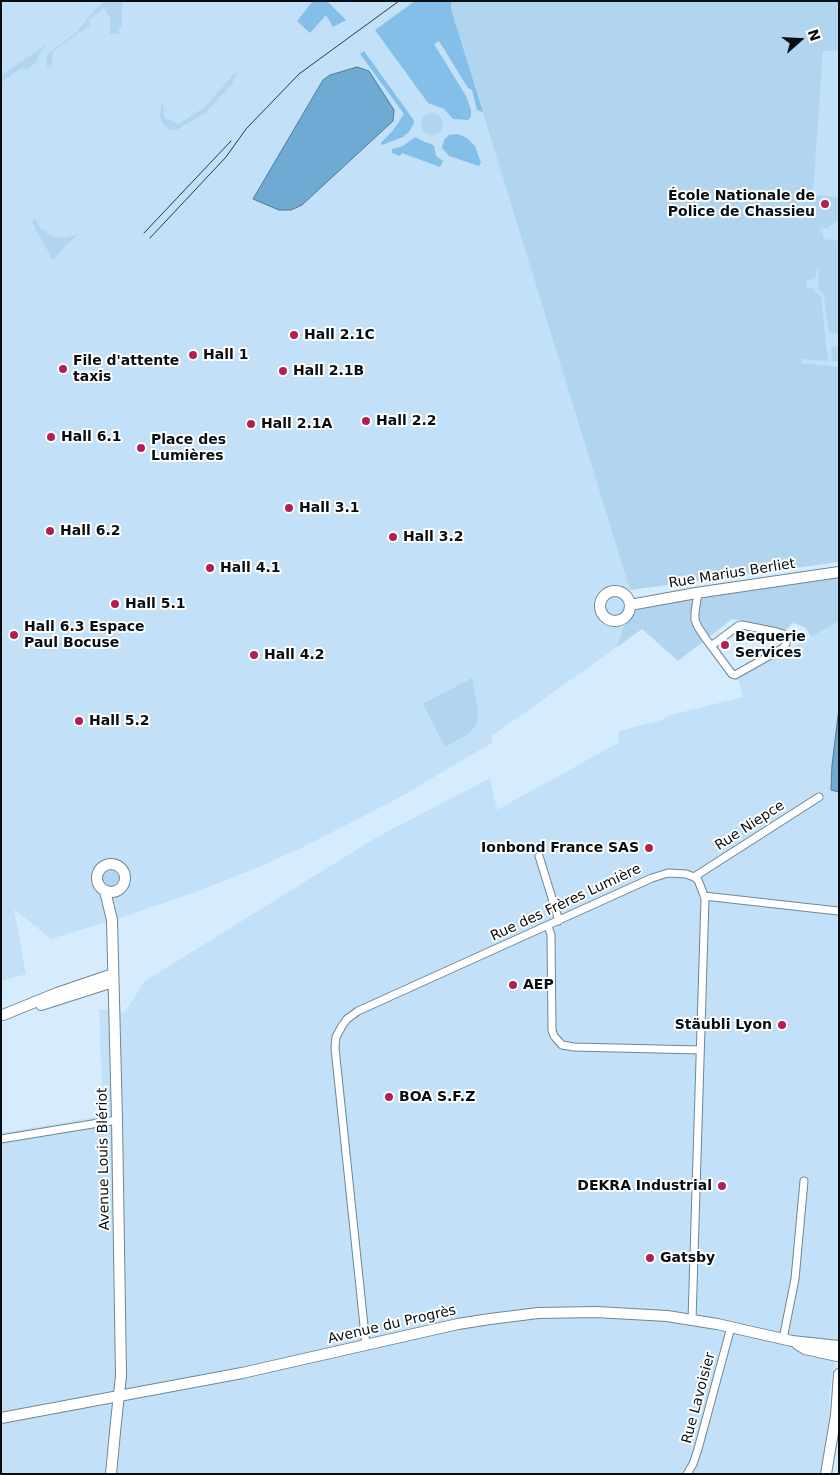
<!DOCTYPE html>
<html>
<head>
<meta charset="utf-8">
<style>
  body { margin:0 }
  #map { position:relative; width:840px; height:1475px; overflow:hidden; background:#d4ecfd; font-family:"DejaVu Sans",sans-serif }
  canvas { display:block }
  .frame { position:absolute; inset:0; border:2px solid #060e13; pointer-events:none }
  .north { position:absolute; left:775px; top:15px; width:50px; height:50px; -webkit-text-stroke:4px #fff; paint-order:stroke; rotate:71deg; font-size:14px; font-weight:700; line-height:20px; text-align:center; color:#060e13 }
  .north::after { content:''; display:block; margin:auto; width:18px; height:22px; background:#060e13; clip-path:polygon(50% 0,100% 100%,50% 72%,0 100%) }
</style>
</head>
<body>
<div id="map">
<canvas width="840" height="1475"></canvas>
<div class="frame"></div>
<div class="north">N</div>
</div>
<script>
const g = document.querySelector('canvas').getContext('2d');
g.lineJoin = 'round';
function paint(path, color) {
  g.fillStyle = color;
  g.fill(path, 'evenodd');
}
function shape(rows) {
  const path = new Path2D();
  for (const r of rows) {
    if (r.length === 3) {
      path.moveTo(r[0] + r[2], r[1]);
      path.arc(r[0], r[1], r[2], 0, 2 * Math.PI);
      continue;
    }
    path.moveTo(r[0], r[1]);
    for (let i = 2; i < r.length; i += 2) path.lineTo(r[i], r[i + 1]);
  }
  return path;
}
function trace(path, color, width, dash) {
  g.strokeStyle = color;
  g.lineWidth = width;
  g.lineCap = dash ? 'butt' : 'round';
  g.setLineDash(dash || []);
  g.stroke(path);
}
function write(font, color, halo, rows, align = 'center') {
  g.font = font + ' "DejaVu Sans",sans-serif';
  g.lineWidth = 4;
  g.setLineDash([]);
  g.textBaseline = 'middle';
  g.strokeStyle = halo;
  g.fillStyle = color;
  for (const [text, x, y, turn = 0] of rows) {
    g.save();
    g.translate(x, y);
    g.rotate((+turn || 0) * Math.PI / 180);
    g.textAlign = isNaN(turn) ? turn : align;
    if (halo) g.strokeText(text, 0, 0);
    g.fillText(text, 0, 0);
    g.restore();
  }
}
const built = shape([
  [1,1,449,1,642,629,492,736,493,742,397,799,301,848,252,870,190,894,123,917,51,939,14,909,26,974,1,981],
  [823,51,839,51,839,367,801,363],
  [839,621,839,1334,829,1397,830,1414,820,1474,1,1474,1,1133,103,1116,99,1009,125,1012,145,981,377,837,490,778,497,810,618,743,619,731,662,720,671,715,743,697,738,678]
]);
const green = shape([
  [106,1,122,1,122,25,119,28,119,34,110,34,110,17,104,8,88,20,90,25,53,51,51,67,47,67,46,60,49,53,78,31,94,10],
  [451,1,839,1,839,51,823,51,813,195,839,197,839,220,831,225,831,226,829,226,829,228,821,228,820,231,823,234,823,238,824,239,839,241,839,362,832,361,831,348,839,345,838,333,829,333,824,297,823,294,818,289,819,270,817,269,815,279,807,280,806,288,811,287,821,297,828,361,802,359,801,363,839,367,839,562,630,590,451,9],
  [44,46,45,47,40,52,36,63,26,70,23,67,1,82,1,76],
  [235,73,237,74,231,85,205,113,176,130,169,129,162,123,160,115,162,103,163,104,164,118,179,124,205,107],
  [432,124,11],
  [35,219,40,228,52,236,65,238,79,234,66,245,53,260,35,228,32,221],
  [839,576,839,621,811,637,805,627,793,623,785,631,732,619,678,661,642,629,617,647,625,623,638,608],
  [472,678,478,713,477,721,474,728,468,734,445,747,423,704],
  [111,878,9]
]);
const forest = shape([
  [313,1,327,1,346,20,333,27,326,15,310,33,297,21],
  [415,1,451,1,451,9,483,112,477,110,472,90,468,88,439,41,434,44,466,96,471,110,471,117,468,120,453,119,444,109,428,103,375,30],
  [364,51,413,119,414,123,409,132,403,137,382,145,381,143,394,129,404,114,360,54],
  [458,134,467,138,475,146,481,163,479,166,449,156,442,148,444,140,449,135],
  [415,137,425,142,431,144,434,146,436,156,443,161,440,167,402,153,400,156,392,153,392,149,403,146]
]);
const water = shape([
  [357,67,369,71,394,110,393,121,302,205,291,210,279,210,253,199,323,80,330,75,357,67],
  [839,708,839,792,831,790,832,765,839,708]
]);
const street = shape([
  [698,593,695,612,695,620,698,627,706,639,732,674,735,675,783,648,786,644,786,639,783,634,777,632,742,625,738,626,711,646],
  [539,856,559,921],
  [694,877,819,797],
  [704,896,838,911],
  [548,926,551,935,552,1030,554,1036,562,1045,574,1047,700,1050],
  [1,1139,117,1120],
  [783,1339,795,1279,804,1181],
  [366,1345,335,1048,336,1037,342,1026,347,1019,358,1011,652,878,668,873,686,874,694,877,698,880,705,898,692,1320],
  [687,1474,693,1464,698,1449,731,1327]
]);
const secondary = shape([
  [615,606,15],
  [630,605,696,593,839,572],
  [111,878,14],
  [105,891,112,920,117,1120,121,1376,116,1422,111,1474],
  [41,1005,113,982],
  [3,1015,57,993,113,974],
  [797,1344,805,1349,837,1356],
  [1,1418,242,1373,458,1324,490,1319,538,1313,596,1312,667,1316,717,1324,792,1341,839,1346],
  [826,1474,836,1415,839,1374]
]);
const tram = shape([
  [144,233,231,141],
  [150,238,226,157,246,129,299,74,399,1]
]);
const markers = [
  [825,204,5,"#b12052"],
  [294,335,5,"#b12052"],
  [193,355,5,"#b12052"],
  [63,369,5,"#b12052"],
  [283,371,5,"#b12052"],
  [366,421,5,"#b12052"],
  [251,424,5,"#b12052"],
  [51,437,5,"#b12052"],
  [141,448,5,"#b12052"],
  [289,508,5,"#b12052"],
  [50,531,5,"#b12052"],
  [393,537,5,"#b12052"],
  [210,568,5,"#b12052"],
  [115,604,5,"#b12052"],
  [14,635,5,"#b12052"],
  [725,645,5,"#b12052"],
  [254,655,5,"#b12052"],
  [79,721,5,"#b12052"],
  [649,848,5,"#b12052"],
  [513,985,5,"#b12052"],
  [782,1025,5,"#b12052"],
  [389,1097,5,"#b12052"],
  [722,1186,5,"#b12052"],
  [650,1258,5,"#b12052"]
];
const poiNames = [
  ["École Nationale de",815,196,"right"],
  ["Police de Chassieu",815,212,"right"],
  ["Hall 2.1C",304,335],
  ["Hall 1",203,355],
  ["File d'attente",73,361],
  ["taxis",73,377],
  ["Hall 2.1B",293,371],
  ["Hall 2.2",376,421],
  ["Hall 2.1A",261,424],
  ["Hall 6.1",61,437],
  ["Place des",151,440],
  ["Lumières",151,456],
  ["Hall 3.1",299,508],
  ["Hall 6.2",60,531],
  ["Hall 3.2",403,537],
  ["Hall 4.1",220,568],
  ["Hall 5.1",125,604],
  ["Hall 6.3 Espace",24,627],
  ["Paul Bocuse",24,643],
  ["Bequerie",735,637],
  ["Services",735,653],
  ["Hall 4.2",264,655],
  ["Hall 5.2",89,721],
  ["Ionbond France SAS",639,848,"right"],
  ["AEP",523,985],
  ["Stäubli Lyon",772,1025,"right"],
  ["BOA S.F.Z",399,1097],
  ["DEKRA Industrial",712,1186,"right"],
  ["Gatsby",660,1258]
];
const streetNames = [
  ["Rue Marius Berliet",732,574,-9],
  ["Rue Niepce",750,826,-33],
  ["Rue des Frères Lumière",566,903,-25],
  ["Avenue Louis Blériot",104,1159,-91],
  ["Avenue du Progrès",392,1325,-13],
  ["Rue Lavoisier",699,1398,-75]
];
paint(built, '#c2e0f7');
paint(green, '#b1d4ef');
paint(forest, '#84bfe9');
paint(water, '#6faad3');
trace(water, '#507b99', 1);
trace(street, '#708695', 9);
trace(secondary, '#708695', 12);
trace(street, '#fff', 7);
trace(secondary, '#fff', 10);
trace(tram, '#2e3940', 1);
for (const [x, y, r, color] of markers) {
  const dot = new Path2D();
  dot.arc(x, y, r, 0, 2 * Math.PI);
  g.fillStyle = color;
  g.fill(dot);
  trace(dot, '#fff', 2);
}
write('bold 14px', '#060e13', '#fff', poiNames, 'left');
write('14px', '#060e13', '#fff', streetNames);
</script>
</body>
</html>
